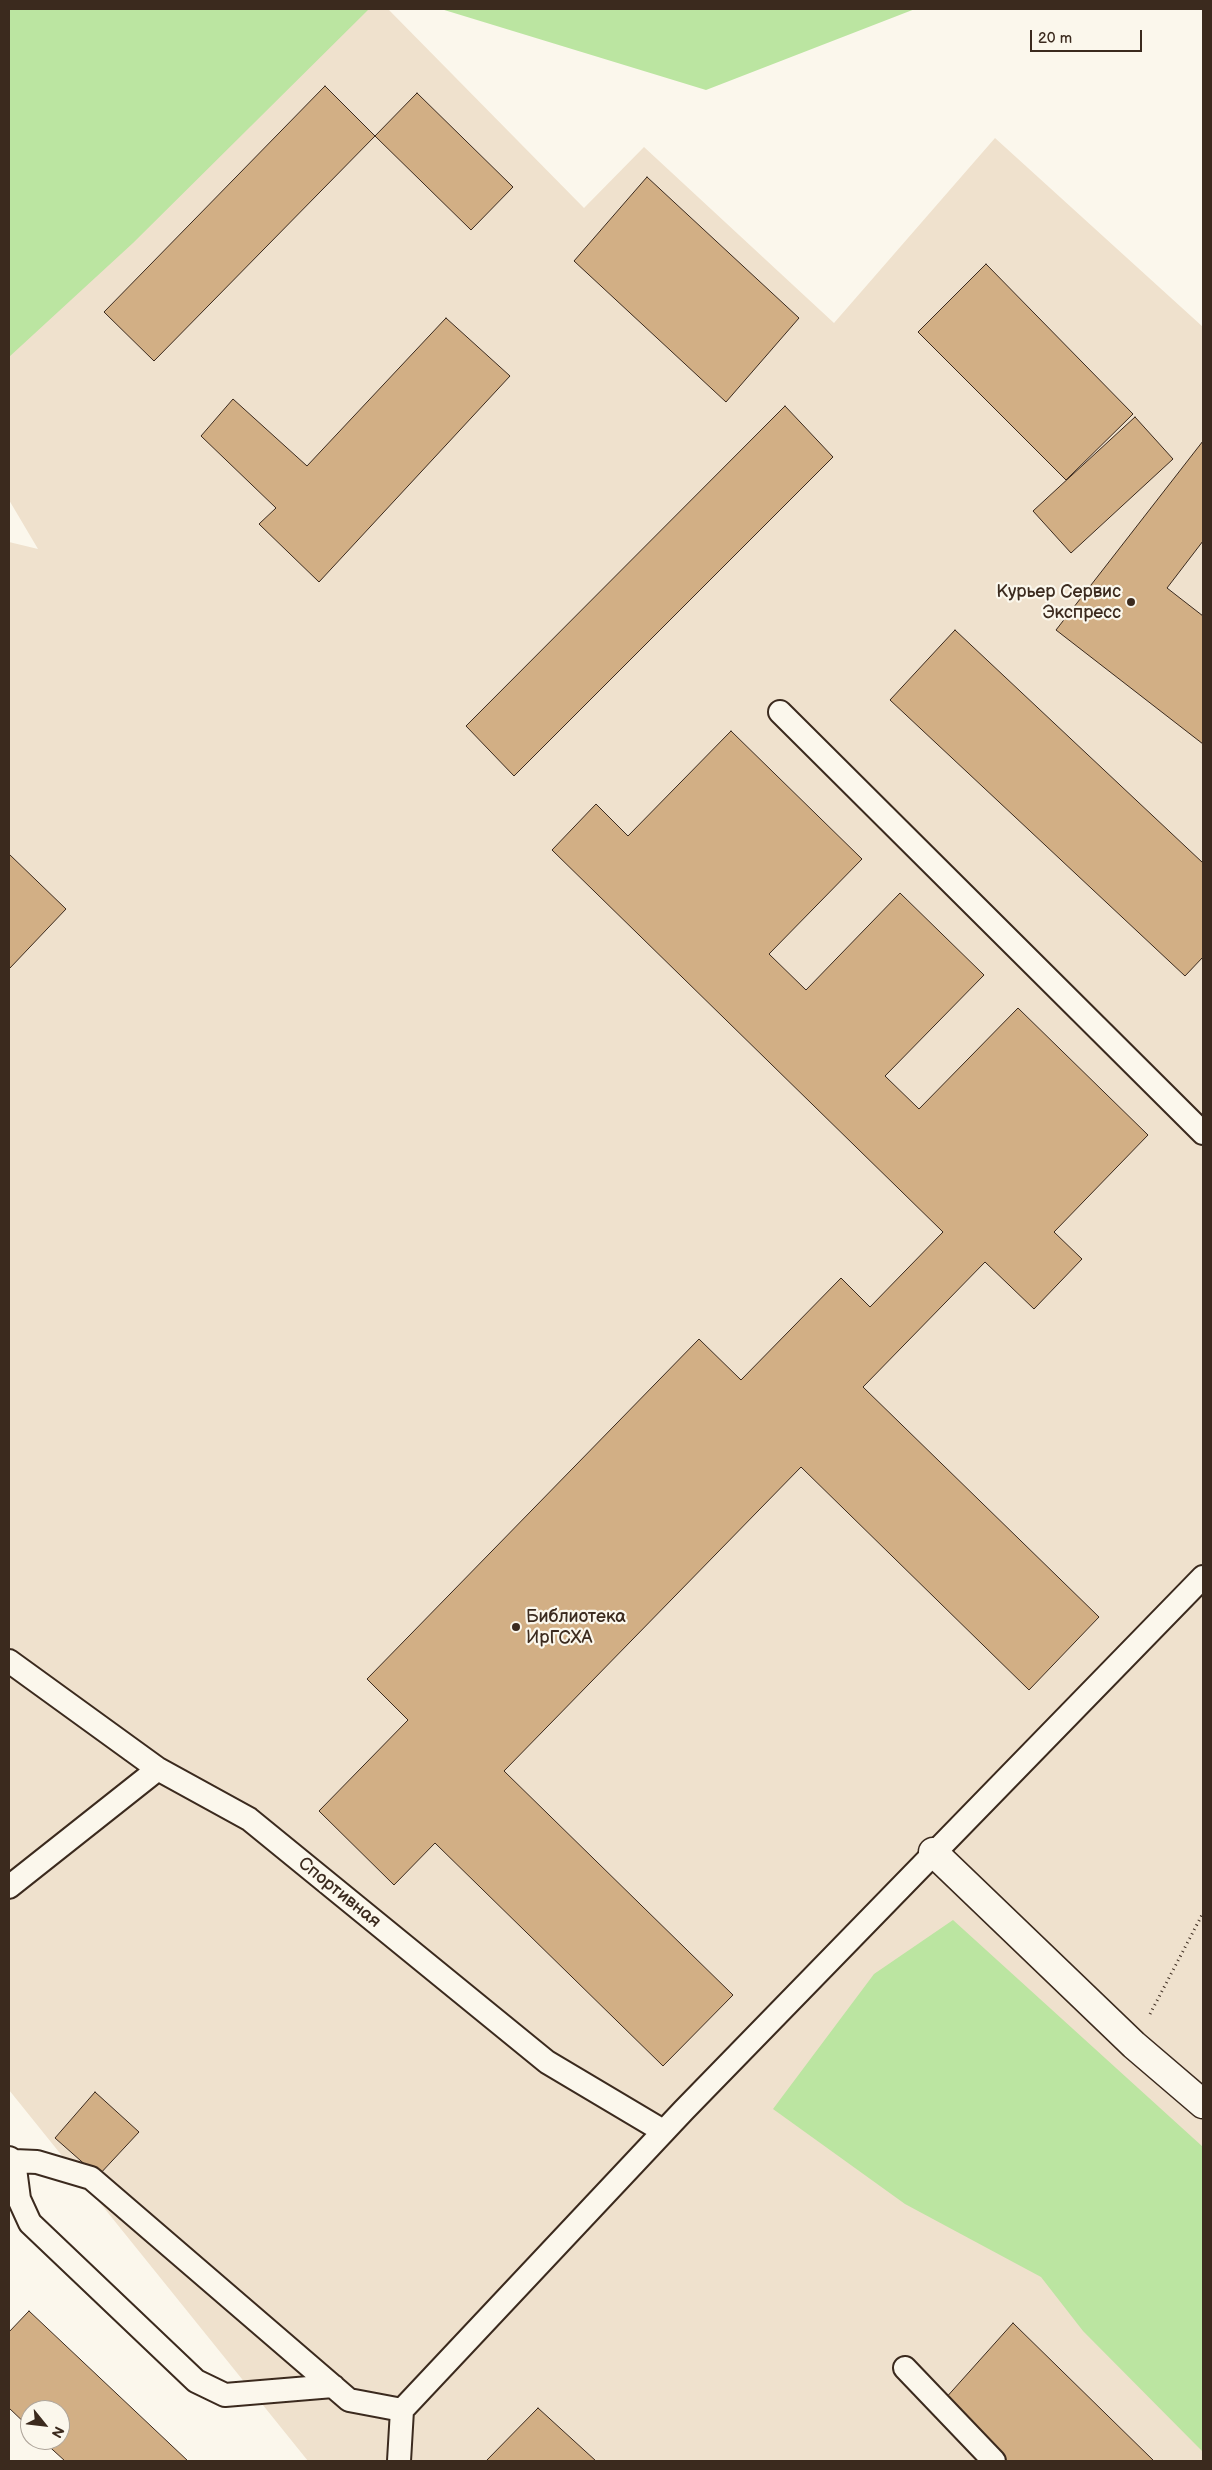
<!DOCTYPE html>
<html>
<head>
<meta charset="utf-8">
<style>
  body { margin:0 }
  #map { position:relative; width:1212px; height:2470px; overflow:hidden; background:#fbf7ec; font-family:"Balsamiq Sans",sans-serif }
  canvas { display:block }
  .frame { position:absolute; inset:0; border:10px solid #3b2a1e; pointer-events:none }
  .north { position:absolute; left:20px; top:2400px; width:50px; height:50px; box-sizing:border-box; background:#fbf7ec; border:1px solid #aea59a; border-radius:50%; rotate:119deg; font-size:14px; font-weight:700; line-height:20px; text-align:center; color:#3b2a1e }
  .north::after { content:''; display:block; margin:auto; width:18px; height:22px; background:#3b2a1e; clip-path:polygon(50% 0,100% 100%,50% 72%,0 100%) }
  .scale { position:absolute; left:1030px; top:30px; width:112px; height:22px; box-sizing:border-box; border:2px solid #3b2a1e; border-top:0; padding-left:6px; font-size:15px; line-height:18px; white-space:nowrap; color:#3b2a1e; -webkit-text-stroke:4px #fbf7ec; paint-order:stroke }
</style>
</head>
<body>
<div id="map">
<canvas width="1212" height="2470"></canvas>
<div class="frame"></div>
<div class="north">N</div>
<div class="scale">20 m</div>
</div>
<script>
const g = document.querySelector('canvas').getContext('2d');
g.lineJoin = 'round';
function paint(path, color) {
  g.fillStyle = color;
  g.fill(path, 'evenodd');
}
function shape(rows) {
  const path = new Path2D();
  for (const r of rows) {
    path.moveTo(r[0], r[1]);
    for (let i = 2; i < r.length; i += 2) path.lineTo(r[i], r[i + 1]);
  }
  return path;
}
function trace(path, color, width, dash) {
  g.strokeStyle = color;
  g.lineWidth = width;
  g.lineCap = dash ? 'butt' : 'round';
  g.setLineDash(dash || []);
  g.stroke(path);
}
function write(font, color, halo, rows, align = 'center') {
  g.font = font + ' "Balsamiq Sans",sans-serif';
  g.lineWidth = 4.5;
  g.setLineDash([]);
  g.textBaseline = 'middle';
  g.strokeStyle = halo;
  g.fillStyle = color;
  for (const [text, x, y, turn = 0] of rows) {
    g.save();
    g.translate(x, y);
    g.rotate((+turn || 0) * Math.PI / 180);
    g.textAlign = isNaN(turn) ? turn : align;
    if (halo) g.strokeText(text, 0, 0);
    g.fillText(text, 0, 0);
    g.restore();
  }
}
const built = shape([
  [359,9,388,9,584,208,644,147,834,323,995,138,1203,327,1203,2461,308,2461,9,2090,9,542,38,549,9,500,9,349]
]);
const green = shape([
  [9,9,369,9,133,243,9,357],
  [441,9,915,9,706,90],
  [953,1920,1203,2147,1203,2452,1083,2331,1041,2277,905,2204,773,2109,874,1974]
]);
const building = shape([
  [325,86,375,136,154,361,104,312,325,86],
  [417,93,513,187,471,230,375,136,417,93],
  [647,177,799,318,726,402,574,261,647,177],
  [986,264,1133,414,1066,480,918,332,986,264],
  [446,318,510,376,319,582,259,524,276,508,201,436,233,399,307,466,446,318],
  [785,406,833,457,514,776,466,726,785,406],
  [1135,417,1173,459,1071,553,1033,511,1135,417],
  [1203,441,1203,541,1167,588,1203,616,1203,744,1056,630,1203,441],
  [955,630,1203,863,1203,957,1185,976,890,700,955,630],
  [731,731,862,859,769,954,806,990,900,893,984,975,885,1076,919,1109,1018,1008,1148,1135,1054,1232,1082,1259,1034,1309,985,1262,863,1387,1099,1617,1029,1690,801,1467,504,1771,733,1995,663,2066,435,1843,394,1885,319,1811,408,1720,367,1679,699,1339,741,1380,841,1278,870,1307,943,1232,552,850,596,804,628,836,731,731],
  [9,854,66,909,10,968,9,967,9,854],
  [95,2092,139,2132,98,2176,55,2138,95,2092],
  [29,2311,188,2461,65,2461,42,2440,60,2440,60,2410,30,2410,30,2428,9,2408,9,2332,29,2311],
  [1013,2323,1154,2461,1006,2461,944,2400,1013,2323],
  [538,2408,596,2461,486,2461,538,2408]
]);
const path = shape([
  [1150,2014,1203,1913]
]);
const lane = shape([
  [780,712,1203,1133],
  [9,1661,158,1769,249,1819,547,2062,663,2131],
  [9,1887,158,1769],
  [9,2158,14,2161,37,2162,91,2178,349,2400,402,2410],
  [14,2161,19,2199,30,2223,196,2381,225,2395,333,2386],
  [905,2368,994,2461],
  [402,2410,684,2110,1203,1577],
  [399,2461,402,2410]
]);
const street = shape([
  [933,1852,1134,2045,1203,2104]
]);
const markers = [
  [1131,602,5,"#3b2a1e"],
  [516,1627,5,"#3b2a1e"]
];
const poiNames = [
  ["Курьер Сервис",1121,592],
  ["Экспресс",1121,613],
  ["Библиотека",526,1617,"left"],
  ["ИрГСХА",526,1638,"left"]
];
const streetNames = [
  ["Спортивная",339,1893,39]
];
paint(built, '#efe1cd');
paint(green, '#bbe5a1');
paint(building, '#d2af85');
trace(building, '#3b2a1e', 1);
trace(lane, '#3b2a1e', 26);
trace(street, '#3b2a1e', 31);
trace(path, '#3b2a1e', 3, [1, 4]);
trace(lane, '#fbf7ec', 22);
trace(street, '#fbf7ec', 28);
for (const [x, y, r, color] of markers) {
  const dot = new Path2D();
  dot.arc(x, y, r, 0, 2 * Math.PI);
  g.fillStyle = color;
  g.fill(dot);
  trace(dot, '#fbf7ec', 2);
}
write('18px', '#3b2a1e', '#fbf7ec', poiNames, 'right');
write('18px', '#3b2a1e', '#fbf7ec', streetNames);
</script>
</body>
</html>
